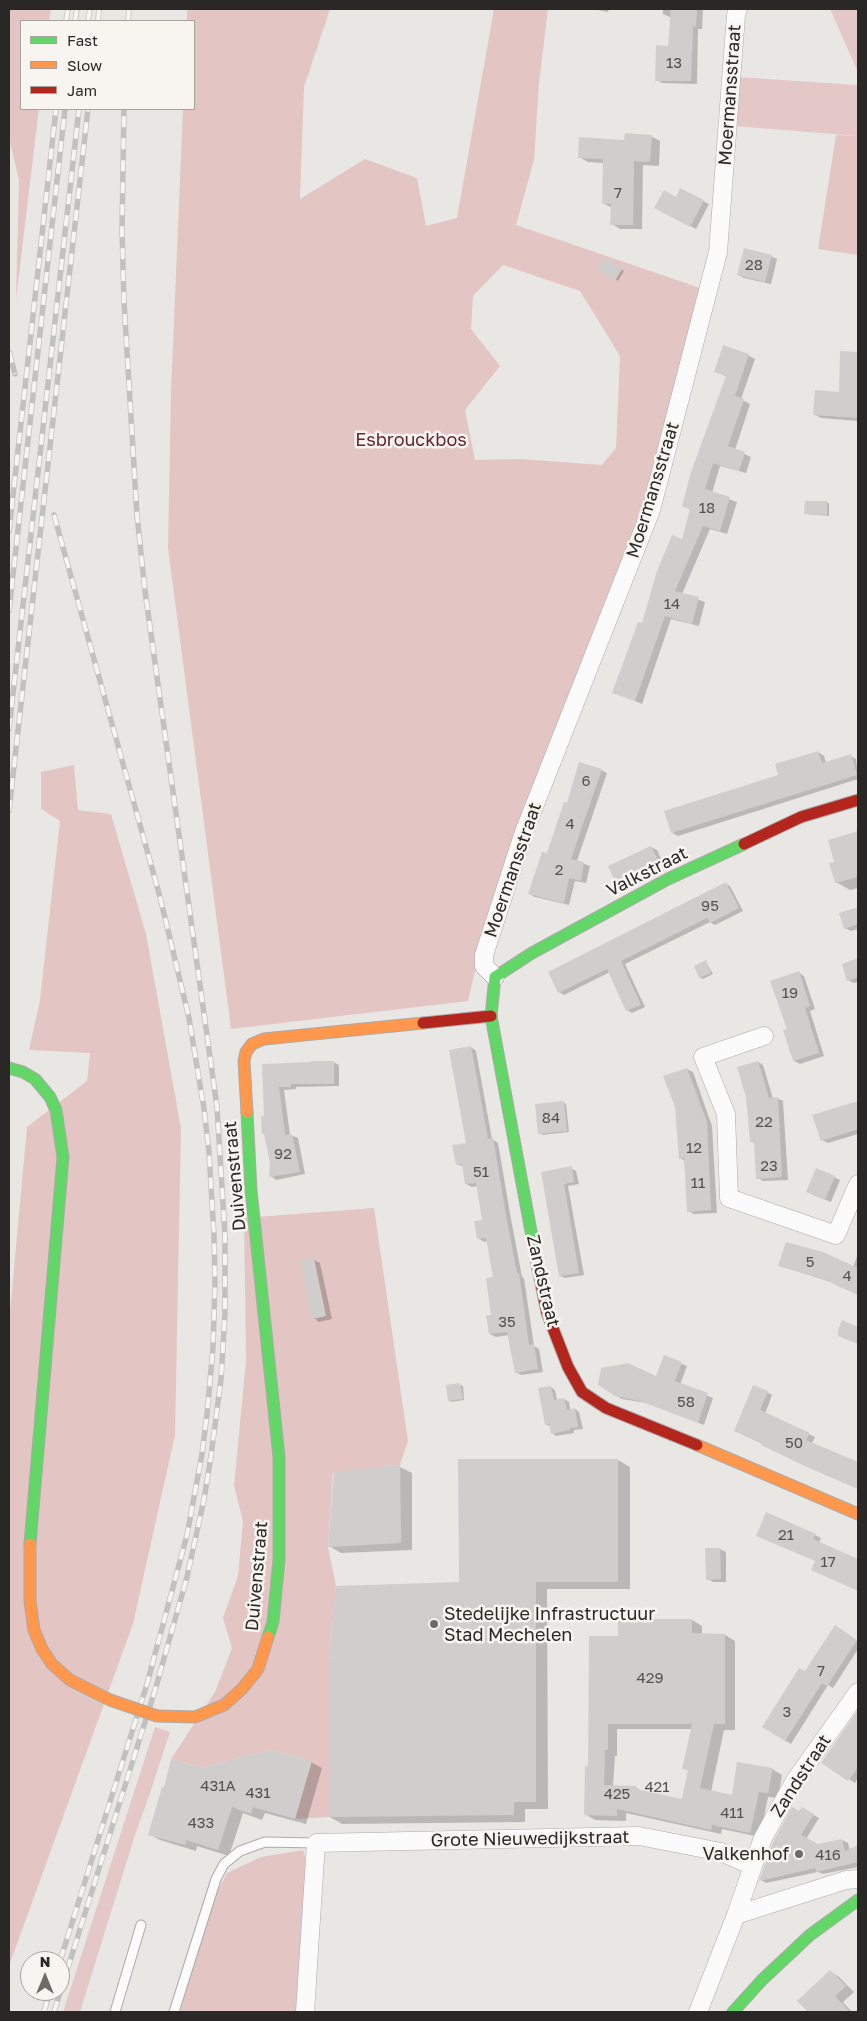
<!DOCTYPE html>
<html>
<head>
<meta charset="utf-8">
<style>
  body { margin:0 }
  #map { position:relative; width:867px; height:2021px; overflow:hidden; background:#e9e7e4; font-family:"Golos Text",sans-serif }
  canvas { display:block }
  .frame { position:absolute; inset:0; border:10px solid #292826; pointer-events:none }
  .legend { position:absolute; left:20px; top:20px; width:175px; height:90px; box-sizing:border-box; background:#f8f4f0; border:1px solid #a5a29f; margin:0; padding:6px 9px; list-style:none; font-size:15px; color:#292826 }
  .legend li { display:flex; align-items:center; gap:10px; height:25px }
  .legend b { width:25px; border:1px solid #a5a29f }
  .north { position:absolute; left:20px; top:1951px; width:50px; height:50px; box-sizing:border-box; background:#f8f4f0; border:1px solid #a5a29f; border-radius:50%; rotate:0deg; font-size:14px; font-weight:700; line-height:20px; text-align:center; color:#292826 }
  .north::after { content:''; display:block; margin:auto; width:18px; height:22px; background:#6c6b68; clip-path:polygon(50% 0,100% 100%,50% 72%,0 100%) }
</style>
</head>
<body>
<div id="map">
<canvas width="867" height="2021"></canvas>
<div class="frame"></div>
<ul class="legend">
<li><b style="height:6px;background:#63d668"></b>Fast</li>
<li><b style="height:6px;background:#ff974d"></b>Slow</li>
<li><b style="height:6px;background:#b3261e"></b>Jam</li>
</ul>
<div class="north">N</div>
</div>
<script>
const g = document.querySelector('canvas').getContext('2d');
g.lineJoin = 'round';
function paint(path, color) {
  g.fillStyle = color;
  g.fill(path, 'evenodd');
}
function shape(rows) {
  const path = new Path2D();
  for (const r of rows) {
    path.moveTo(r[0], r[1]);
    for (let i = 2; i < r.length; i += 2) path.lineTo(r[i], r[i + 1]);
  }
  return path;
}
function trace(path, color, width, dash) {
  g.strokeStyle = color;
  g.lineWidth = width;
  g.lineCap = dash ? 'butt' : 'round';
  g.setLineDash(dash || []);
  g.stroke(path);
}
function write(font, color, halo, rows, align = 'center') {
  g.font = font + ' "Golos Text",sans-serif';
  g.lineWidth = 5;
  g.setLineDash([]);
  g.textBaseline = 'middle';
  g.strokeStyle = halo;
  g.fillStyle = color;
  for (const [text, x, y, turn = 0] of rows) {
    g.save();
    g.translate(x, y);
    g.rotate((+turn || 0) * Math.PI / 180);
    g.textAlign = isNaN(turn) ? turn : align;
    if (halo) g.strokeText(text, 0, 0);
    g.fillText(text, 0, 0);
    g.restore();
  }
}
const green = shape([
  [830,9,858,9,858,72],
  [737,77,857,85,858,77,858,136,734,126],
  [155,1727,170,1732,149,1796,135,1835,80,2012,63,2012]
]);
const forest = shape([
  [9,9,51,9,49,21,21,21,21,109,39,109,16,299,19,180,9,138],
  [187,9,330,9,304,87,300,199,365,159,417,178,426,226,457,218,494,9,548,9,539,83,534,160,516,225,700,288,642,509,547,751,477,963,468,1001,231,1029,168,548,171,391,183,109,194,109,194,21,187,21],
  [503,265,580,291,620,356,616,448,602,465,520,459,475,460,465,410,500,366,471,329,473,296],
  [836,135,858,136,858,255,818,249],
  [74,765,78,810,111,814,146,934,181,1128,175,1435,133,1624,9,1966,9,1323,27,1127,87,1081,90,1053,29,1050,40,1000,60,821,41,809,41,772],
  [374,1208,408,1441,400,1465,333,1473,328,1547,336,1586,329,1662,329,1817,295,1819,311,1761,273,1750,247,1755,203,1768,171,1759,215,1692,232,1648,223,1618,238,1576,243,1521,234,1486,246,1360,244,1218],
  [303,1850,308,1866,298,2012,180,2012,214,1897,227,1873,261,1857]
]);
const shadow = shape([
  [592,9,609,9,608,12],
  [663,9,703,9,702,29,698,29,697,84,662,83,657,80,670,47,672,18,663,14],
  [651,136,660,141,659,166,643,165,642,229,620,229,612,224,612,208,603,203,604,163,588,162,579,157,626,141],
  [681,190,709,204,696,229,656,208,676,198],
  [771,256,777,259,771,284,744,278,738,275],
  [605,259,624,271,618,281,599,269],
  [842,352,858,353,858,421,821,418,814,414,840,393],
  [748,355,755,359,741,399,750,404,735,450,751,457,746,473,720,466,712,493,737,502,727,534,710,529,682,594,705,602,699,626,671,619,642,704,614,692,682,541,691,510,683,506,727,377,715,371],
  [827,502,829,504,829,516,806,514],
  [818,752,824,756,826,763,851,756,856,759,858,779,678,836,672,833,780,776],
  [601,770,607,773,577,861,590,866,586,883,575,881,569,905,535,897,529,894,568,805],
  [858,833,858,888,850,890,836,882,835,863,829,841],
  [651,847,657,850,666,869,625,892,620,889],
  [725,883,730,886,743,911,715,925,710,922,625,964,645,1007,632,1013,627,1010,610,972,564,995,559,992],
  [858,908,858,929,851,931,845,928,841,914],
  [858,960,858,982,854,983,848,980,843,965],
  [706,962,713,974,703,979,700,977],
  [799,973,804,976,815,1009,810,1011,824,1056,800,1064,794,1061,788,1030],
  [471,1047,476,1051,492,1139,498,1143,511,1219,522,1277,524,1278,534,1346,539,1349,543,1372,521,1375,516,1372,509,1335,496,1337,490,1334,494,1278,487,1241,484,1242,478,1238,483,1221,477,1186,472,1187,466,1184,464,1167,457,1164,467,1144],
  [333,1062,339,1065,339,1086,296,1087,296,1089,284,1090,290,1135,298,1138,305,1174,276,1180,271,1176,272,1163,265,1119,263,1065],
  [758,1062,763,1065,773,1099,777,1098,783,1101,788,1180,763,1181,758,1178,756,1144,751,1141],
  [687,1069,693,1072,712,1126,717,1213,694,1214,688,1211,685,1161,680,1158],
  [563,1102,566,1104,569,1132,542,1135,540,1133],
  [858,1102,858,1134,828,1143,822,1140,814,1116],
  [571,1168,576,1171,579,1184,568,1186,584,1275,565,1278,560,1276,542,1173],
  [834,1177,840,1180,831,1202,813,1195],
  [858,1254,858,1295,834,1283,780,1266,853,1267],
  [314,1260,320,1263,332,1319,319,1322,314,1318],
  [665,1357,687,1366,680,1385,713,1398,704,1425,647,1403,622,1399,599,1385,657,1378],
  [460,1385,463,1386,464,1400,451,1402,449,1400],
  [551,1387,555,1390,557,1400,564,1399,569,1402,570,1410,575,1409,579,1412,583,1429,574,1430,574,1433,556,1436,552,1433,551,1427,546,1424],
  [767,1392,772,1395,765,1414,815,1437,812,1443,858,1463,858,1488,741,1434],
  [618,1460,630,1467,630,1589,547,1589,548,1809,525,1809,525,1822,342,1824,330,1817,460,1583],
  [400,1467,412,1473,412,1550,341,1553,329,1546],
  [815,1535,821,1538,819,1543,858,1561,858,1590,818,1572,816,1561,763,1538],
  [720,1549,726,1552,726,1582,713,1582,708,1579],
  [692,1620,702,1626,702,1635,725,1635,735,1641,735,1730,724,1730,711,1792,733,1796,772,1769,782,1775,778,1798,768,1797,760,1837,722,1829,721,1834,626,1813,626,1821,595,1820,585,1814,590,1768,619,1637],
  [617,1729,692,1729,684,1768,689,1771,683,1800,643,1792,635,1787,613,1787,615,1756,617,1756],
  [841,1630,858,1642,858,1649,833,1688,828,1685,791,1744,764,1727],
  [858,1712,858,1778,855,1783,823,1762],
  [311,1762,322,1768,306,1824,265,1813,262,1820,243,1813,229,1856,197,1846,196,1851,160,1840,149,1834],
  [802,1809,819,1818,806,1839,818,1845,842,1840,848,1843,850,1851,858,1847,858,1867,823,1874,818,1872,766,1883,761,1880],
  [831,1972,839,1977,854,1992,843,2002,852,2012,810,2012,799,2001]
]);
const building = shape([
  [671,9,697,9,696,27,693,26,691,81,655,81,656,45,668,46],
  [625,133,652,135,650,162,634,161,633,225,610,225,611,204,602,204,603,159,578,158,579,137,624,140],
  [680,188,704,200,690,227,654,208,664,190,676,197],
  [744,248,772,255,765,282,737,275],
  [604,257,622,269,615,281,597,269],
  [723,345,749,354,735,396,744,399,728,446,745,452,739,471,713,463,705,489,730,497,720,531,703,526,675,591,699,597,692,624,665,616,635,701,612,693,638,622,642,623,657,571,672,535,682,539,690,509,682,506,691,472,726,376,714,372],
  [840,351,858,352,858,418,813,415,815,390,839,392],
  [805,501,827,501,827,515,804,514],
  [818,751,822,763,851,754,857,775,671,833,664,811,778,775,775,764],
  [579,762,602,769,571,859,584,862,581,881,569,878,564,903,528,894,542,852,547,853,564,802,567,803],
  [858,831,858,877,835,883,829,863,834,862,828,840],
  [651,846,661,866,633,879,634,881,619,889,608,866],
  [726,882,739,908,710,923,707,918,621,961,641,1005,626,1011,607,969,558,993,548,972],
  [858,907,858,924,844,929,839,913],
  [858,958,858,977,847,981,842,964],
  [706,960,711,973,699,978,694,966],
  [799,971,810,1006,805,1008,819,1053,793,1061,783,1030,787,1029,770,981],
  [471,1046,488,1139,493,1138,506,1215,517,1273,519,1273,529,1345,534,1344,538,1369,515,1373,507,1332,489,1334,486,1315,491,1315,486,1278,493,1277,486,1238,477,1239,474,1221,482,1220,476,1183,465,1184,462,1164,456,1165,452,1145,466,1143,449,1050],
  [311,1061,334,1061,334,1084,291,1084,291,1087,279,1087,285,1135,292,1134,300,1172,269,1177,270,1163,264,1134,262,1134,261,1115,264,1117,262,1064,311,1062],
  [758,1061,769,1098,778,1097,782,1177,756,1179,754,1141,750,1142,746,1097,737,1067],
  [687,1068,707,1122,711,1210,687,1212,684,1158,679,1159,675,1107,663,1076],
  [564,1101,567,1131,538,1134,535,1104],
  [858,1101,858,1129,821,1141,812,1115],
  [572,1166,574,1182,564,1184,579,1273,559,1276,541,1172],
  [816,1168,835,1176,825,1200,806,1192],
  [786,1242,823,1252,858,1268,858,1295,833,1284,833,1282,778,1266],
  [314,1258,326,1316,312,1319,300,1261],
  [842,1320,858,1327,858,1344,838,1336,838,1330],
  [664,1355,682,1362,675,1381,708,1393,698,1423,640,1401,615,1396,598,1385,601,1368,628,1363,656,1376],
  [460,1383,463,1399,448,1401,446,1385],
  [753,1385,768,1391,760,1410,810,1433,806,1440,858,1462,858,1489,809,1468,761,1445,762,1443,734,1431],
  [551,1386,554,1400,564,1398,567,1410,575,1408,578,1427,570,1428,570,1430,551,1434,549,1424,545,1425,538,1388],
  [458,1459,618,1459,618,1582,536,1582,536,1802,514,1802,514,1815,329,1817,329,1662,336,1586,459,1582],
  [400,1465,401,1543,328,1547,334,1472],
  [766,1512,816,1534,813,1539,858,1559,858,1591,811,1570,815,1561,756,1536],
  [705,1548,720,1548,721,1579,706,1580],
  [618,1619,692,1619,692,1633,725,1634,725,1724,714,1724,700,1788,732,1795,737,1762,773,1768,768,1793,759,1792,750,1833,712,1825,711,1830,617,1809,617,1816,584,1815,585,1766,588,1766,589,1636,618,1636],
  [608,1724,692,1724,682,1769,688,1770,682,1799,636,1789,636,1786,604,1785,605,1750,608,1750],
  [835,1625,857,1640,827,1686,822,1683,785,1741,762,1727,799,1668,805,1671],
  [858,1710,858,1767,848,1781,821,1763],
  [273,1750,312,1761,295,1819,253,1807,251,1814,232,1807,218,1850,186,1840,185,1845,148,1835,162,1787,164,1787,171,1759,203,1768,247,1755],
  [792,1807,799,1811,802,1807,814,1814,801,1835,818,1844,842,1839,845,1851,858,1845,858,1862,816,1872,815,1868,759,1881,773,1842],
  [830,1970,846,1986,835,1996,850,2012,808,2012,797,2001]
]);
const lane = shape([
  [115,2012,141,1925],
  [174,2012,216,1879,224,1864,240,1851,265,1842,316,1843]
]);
const street = shape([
  [495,977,484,966,484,955,524,832,651,510,718,252,736,15,738,9],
  [764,1036,703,1057,726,1114,729,1198,836,1235,858,1184],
  [753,1866,763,1838,794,1782,858,1692],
  [736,1915,846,1880,858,1879],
  [305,2012,316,1843,639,1836,721,1852,753,1866,736,1915,698,2012]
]);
const fast = shape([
  [9,1068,23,1072,35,1079,50,1097,56,1110,63,1157,30,1544],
  [247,1112,251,1190,279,1457,279,1560,273,1622,268,1637],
  [538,1269,491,1016,495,977,532,953,668,879,744,844],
  [733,2012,762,1980,810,1935,858,1900]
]);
const slow = shape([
  [247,1112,244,1061,246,1052,252,1044,264,1039,423,1023],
  [697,1445,858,1514],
  [30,1544,30,1601,34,1630,42,1649,52,1664,70,1680,110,1700],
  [157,1716,195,1717,224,1705,242,1689,258,1669,268,1637]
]);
const jam = shape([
  [744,844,801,817,858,800],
  [423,1023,491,1016],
  [538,1269,547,1313,568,1367,582,1392,606,1408,697,1445]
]);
const rail = shape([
  [66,21,68,9],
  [75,21,77,9],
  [88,21,90,9],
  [98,21,99,9],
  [128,21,129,9],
  [9,352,15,374],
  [54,515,160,897,189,1018,204,1109,209,1152,214,1236,215,1282,213,1348,207,1414,202,1454,187,1535,147,1684,60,1961],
  [9,531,56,109],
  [9,611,65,109],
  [9,729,79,109],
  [9,811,88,109],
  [44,2012,50,1991],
  [54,2012,156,1687,187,1577,204,1499,211,1456,221,1379,225,1314,225,1236,217,1107,145,591,137,515,124,302,122,231,124,109]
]);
const slowBridge = shape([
  [110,1700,157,1716]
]);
const markers = [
  [434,1624,5,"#6c6b68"],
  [799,1854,5,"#6c6b68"]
];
const numberNames = [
  ["13",674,63],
  ["7",618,193],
  ["28",754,265],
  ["18",707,508],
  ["14",672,604],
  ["6",586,781],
  ["4",570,824],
  ["2",559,870],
  ["95",710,906],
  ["19",790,993],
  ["84",551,1118],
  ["22",764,1122],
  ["12",694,1148],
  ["92",283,1154],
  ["23",769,1166],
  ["51",481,1172],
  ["11",698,1183],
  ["5",810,1262],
  ["4",847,1276],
  ["35",507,1322],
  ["58",686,1402],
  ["50",794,1443],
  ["21",786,1535],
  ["17",828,1562],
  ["7",821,1671],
  ["429",650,1678],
  ["3",787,1712],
  ["431A",218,1786],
  ["421",657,1787],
  ["431",258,1793],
  ["425",617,1794],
  ["411",732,1813],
  ["433",201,1823],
  ["416",828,1855]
];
const streetNames = [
  ["Moermansstraat",730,95,-86],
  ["Moermansstraat",653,490,-73],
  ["Moermansstraat",513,870,-71],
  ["Valkstraat",647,872,-27],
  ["Duivenstraat",235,1176,-95],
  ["Zandstraat",543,1281,77],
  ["Duivenstraat",257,1576,-85],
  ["Zandstraat",801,1776,-57],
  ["Grote Nieuwedijkstraat",530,1839,-1]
];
const parkNames = [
  ["Esbrouckbos",411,440]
];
const poiNames = [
  ["Stedelijke Infrastructuur",444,1614],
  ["Stad Mechelen",444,1635],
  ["Valkenhof",789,1854,"right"]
];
paint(green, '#e4c7c7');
paint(forest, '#e3c5c4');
paint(shadow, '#0003');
paint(building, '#d0cecd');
trace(lane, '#abaaa8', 11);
trace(street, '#abaaa8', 19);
trace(fast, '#abaaa8', 13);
trace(slow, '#abaaa8', 13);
trace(jam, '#abaaa8', 13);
trace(lane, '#fcfbfb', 9);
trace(street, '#fcfbfb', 18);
trace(fast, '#63d668', 11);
trace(slow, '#ff974d', 11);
trace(jam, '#b3261e', 11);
trace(rail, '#c1c1c0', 5.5);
trace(rail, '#f8f4f0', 4, [11]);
trace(slowBridge, '#abaaa8', 13, []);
trace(slowBridge, '#ff974d', 11);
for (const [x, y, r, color] of markers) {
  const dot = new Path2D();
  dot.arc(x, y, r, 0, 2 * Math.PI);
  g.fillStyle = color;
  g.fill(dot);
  trace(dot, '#f8f4f0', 2);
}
write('15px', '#545250', null, numberNames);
write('18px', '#292826', '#f8f4f0', streetNames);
write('18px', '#66252c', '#f8f4f0', parkNames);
write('18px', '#292826', '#f8f4f0', poiNames, 'left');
</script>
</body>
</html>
